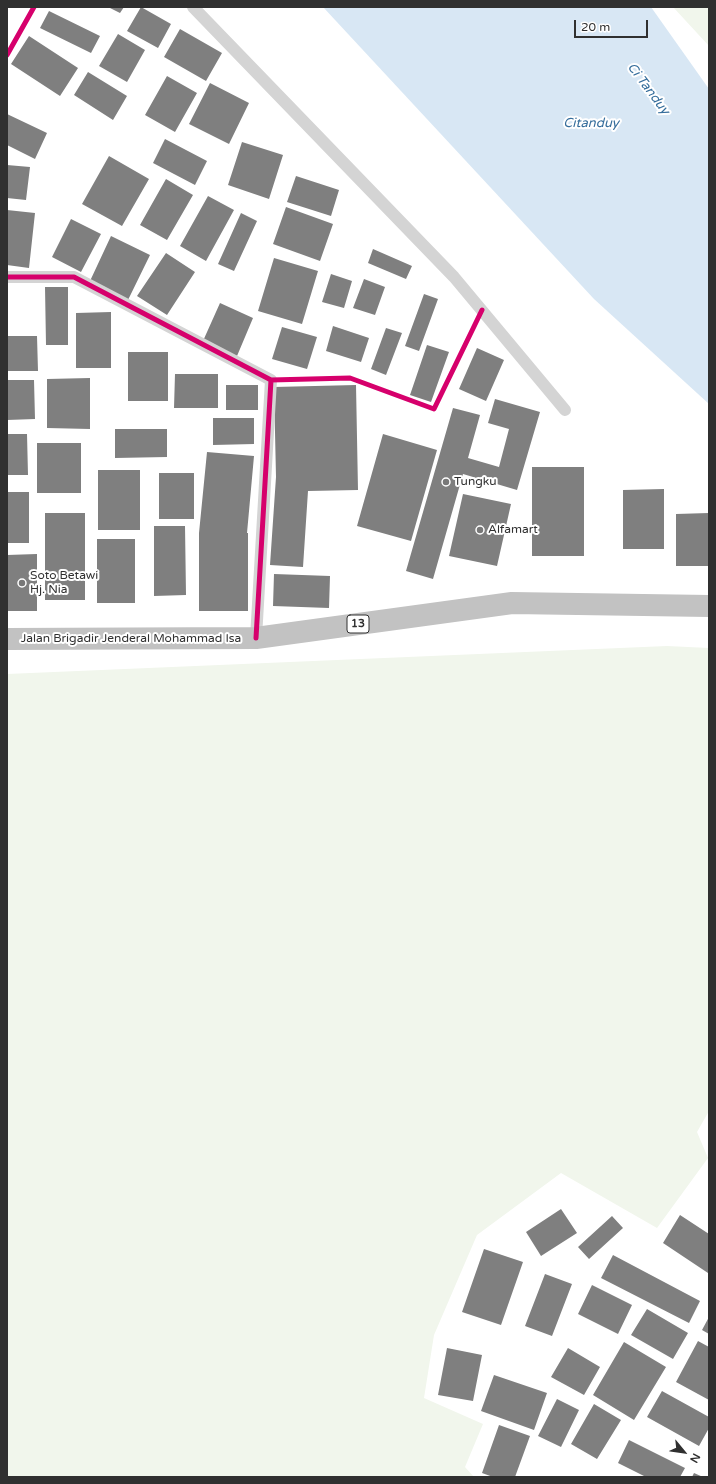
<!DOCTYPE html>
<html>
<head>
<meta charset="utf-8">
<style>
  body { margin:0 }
  #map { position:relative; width:716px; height:1484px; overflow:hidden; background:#fff; font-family:"Varela Round",sans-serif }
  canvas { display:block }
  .frame { position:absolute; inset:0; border:8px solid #303030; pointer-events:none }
  .north { position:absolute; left:664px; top:1432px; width:40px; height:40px; -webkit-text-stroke:3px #fff; paint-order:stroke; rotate:119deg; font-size:11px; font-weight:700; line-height:16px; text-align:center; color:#303030 }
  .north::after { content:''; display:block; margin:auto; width:14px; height:18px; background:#303030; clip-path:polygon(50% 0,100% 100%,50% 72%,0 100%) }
  .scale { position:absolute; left:574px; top:20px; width:74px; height:18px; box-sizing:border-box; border:2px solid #303030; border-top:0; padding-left:5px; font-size:12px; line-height:14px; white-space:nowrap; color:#303030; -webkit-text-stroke:3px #fff; paint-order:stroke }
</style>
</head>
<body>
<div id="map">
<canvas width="716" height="1484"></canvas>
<div class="frame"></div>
<div class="north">N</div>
<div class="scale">20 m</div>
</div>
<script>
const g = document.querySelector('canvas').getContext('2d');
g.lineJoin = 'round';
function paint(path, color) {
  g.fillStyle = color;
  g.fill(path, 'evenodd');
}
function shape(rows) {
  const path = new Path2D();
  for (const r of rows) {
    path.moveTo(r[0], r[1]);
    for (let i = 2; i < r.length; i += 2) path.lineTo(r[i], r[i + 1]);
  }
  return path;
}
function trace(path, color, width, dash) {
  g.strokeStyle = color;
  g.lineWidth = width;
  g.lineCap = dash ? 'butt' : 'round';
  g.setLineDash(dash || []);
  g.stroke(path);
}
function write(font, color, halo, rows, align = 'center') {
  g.font = font + ' "Varela Round",sans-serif';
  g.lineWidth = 4;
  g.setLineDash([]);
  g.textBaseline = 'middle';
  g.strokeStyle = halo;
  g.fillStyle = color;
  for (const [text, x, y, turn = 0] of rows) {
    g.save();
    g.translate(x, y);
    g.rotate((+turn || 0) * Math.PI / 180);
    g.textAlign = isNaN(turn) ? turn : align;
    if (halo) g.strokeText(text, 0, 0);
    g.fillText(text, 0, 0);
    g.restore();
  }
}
const green = shape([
  [673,7,709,7,709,46],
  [667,646,709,648,709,1111,697,1132,708,1158,657,1228,561,1173,477,1235,434,1335,424,1398,483,1424,465,1467,474,1477,7,1477,7,674]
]);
const water = shape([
  [323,7,651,7,709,89,709,404,594,299]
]);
const building = shape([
  [108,7,124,7,120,13],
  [141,7,171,24,158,48,127,31],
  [49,11,100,36,91,53,40,28],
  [180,29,222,53,206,81,164,57],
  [118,34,145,50,127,82,99,66],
  [29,36,78,68,60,96,11,64],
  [88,72,127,96,113,120,74,95],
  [167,76,197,93,175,132,145,115],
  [210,83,249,103,229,144,189,124],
  [7,114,47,133,35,159,7,145],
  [165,139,207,161,195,185,153,163],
  [242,142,283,155,269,199,228,185],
  [109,156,149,179,122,226,82,204],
  [7,165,30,167,26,200,7,198],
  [296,176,339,190,331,216,287,202],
  [166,179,193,195,167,240,140,225],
  [208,196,234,210,206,261,180,246],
  [286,207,333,224,320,261,273,244],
  [7,210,35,213,29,268,7,265],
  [241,213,257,221,234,271,218,264],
  [71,219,101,234,81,272,52,257],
  [111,236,150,255,128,300,90,281],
  [373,249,412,266,406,279,368,263],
  [166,253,195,272,167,315,137,296],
  [274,258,318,271,302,324,258,311],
  [331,274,352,281,344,308,322,302],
  [364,279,385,287,375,315,353,308],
  [45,287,68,287,68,345,46,345],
  [424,294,438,299,419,351,405,346],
  [220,303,253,318,237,356,203,341],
  [111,312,111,368,76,368,76,313],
  [333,326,369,338,361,362,326,351],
  [282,327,317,337,307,369,272,359],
  [386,328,402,333,386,375,371,369],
  [7,336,37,336,38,371,7,371],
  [427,345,449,352,431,402,410,395],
  [477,348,504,360,486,401,459,389],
  [128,352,168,352,168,401,128,401],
  [175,374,218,374,218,408,174,408],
  [90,378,90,429,47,428,47,379],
  [7,380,34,380,35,419,7,420],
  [226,385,258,385,258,410,226,410],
  [356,385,358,490,308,491,303,567,270,565,276,477,274,387],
  [495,399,540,412,517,490,463,474,433,579,406,571,453,408,480,415,468,458,499,467,509,429,488,423],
  [213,418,254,418,254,444,213,445],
  [115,429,167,429,167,457,115,458],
  [7,434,27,434,28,475,7,475],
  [383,434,437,450,411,541,357,526],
  [37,443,81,443,81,493,37,493],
  [207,452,254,456,247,533,248,533,248,611,199,611,199,533],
  [532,467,584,467,584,556,532,556],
  [98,470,140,470,140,530,98,530],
  [159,473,194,473,194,519,159,519],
  [664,489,664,549,623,549,623,490],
  [7,492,29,492,29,543,7,543],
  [463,494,511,504,497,566,449,556],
  [45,513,85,513,85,600,45,600],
  [709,513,709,566,676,566,676,514],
  [154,526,185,526,186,595,154,596],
  [97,539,135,539,135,603,97,603],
  [37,554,37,611,7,611,7,555],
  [274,574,330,576,329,608,273,606],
  [561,1209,577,1233,541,1256,526,1232],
  [680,1215,709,1234,708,1273,663,1243],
  [612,1216,623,1228,589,1259,578,1247],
  [484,1249,523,1262,501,1325,462,1312],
  [613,1255,700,1301,689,1323,601,1278],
  [545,1274,572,1284,552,1336,525,1326],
  [592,1285,632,1305,618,1334,578,1314],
  [647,1309,688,1333,673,1359,631,1335],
  [709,1317,709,1334,702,1330],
  [698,1341,709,1347,709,1400,676,1382],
  [624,1342,666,1367,634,1420,593,1395],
  [447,1348,482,1355,473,1401,438,1395],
  [568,1348,600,1367,584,1395,551,1377],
  [494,1375,547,1393,534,1430,481,1411],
  [662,1391,709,1417,709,1428,699,1446,647,1417],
  [557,1399,579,1410,561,1447,538,1436],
  [594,1404,621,1420,597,1459,571,1444],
  [499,1425,530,1436,515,1477,493,1477,482,1473],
  [629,1440,685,1468,680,1477,646,1477,618,1463],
  [694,1473,703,1477,692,1477]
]);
const path = shape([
  [7,55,34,7],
  [290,380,350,378,434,409,473,329]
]);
const lane = shape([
  [193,7,454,277,565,410],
  [7,277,74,277,271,380,256,638]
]);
const highway = shape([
  [7,639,256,638,512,603,709,606]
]);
const cycleway = shape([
  [7,55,34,7],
  [7,277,74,277,271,380,350,378,434,409,482,310],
  [256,638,271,380]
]);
const markers = [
  [446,482,4,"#787878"],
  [480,530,4,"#787878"],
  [22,583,4,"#787878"]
];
const shields = [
  [358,624,22]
];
const shieldNames = [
  ["13",358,624]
];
const poiNames = [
  ["Tungku",454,482],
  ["Alfamart",488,530],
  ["Soto Betawi",30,576],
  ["Hj. Nia",30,590]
];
const streetNames = [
  ["Jalan Brigadir Jenderal Mohammad Isa",131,639]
];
const waterNames = [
  ["Ci Tanduy",648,89,53],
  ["Citanduy",591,124]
];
paint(green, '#f1f6ec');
paint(water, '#d8e7f4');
paint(building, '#7f7f7f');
trace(path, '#d4d4d4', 2.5, [2, 2]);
trace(lane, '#d4d4d4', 12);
trace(highway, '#c2c2c2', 22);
trace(cycleway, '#d6006c', 5);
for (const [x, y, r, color] of markers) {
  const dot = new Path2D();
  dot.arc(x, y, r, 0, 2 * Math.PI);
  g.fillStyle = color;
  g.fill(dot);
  trace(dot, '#fff', 1.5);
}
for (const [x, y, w] of shields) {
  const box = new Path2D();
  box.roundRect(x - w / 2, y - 9, w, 18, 3);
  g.fillStyle = '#fff';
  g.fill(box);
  trace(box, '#303030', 1);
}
write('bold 11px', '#303030', null, shieldNames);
write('12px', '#303030', '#fff', poiNames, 'left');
write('12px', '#303030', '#fff', streetNames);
write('italic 13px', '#356d9b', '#fff', waterNames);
</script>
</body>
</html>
